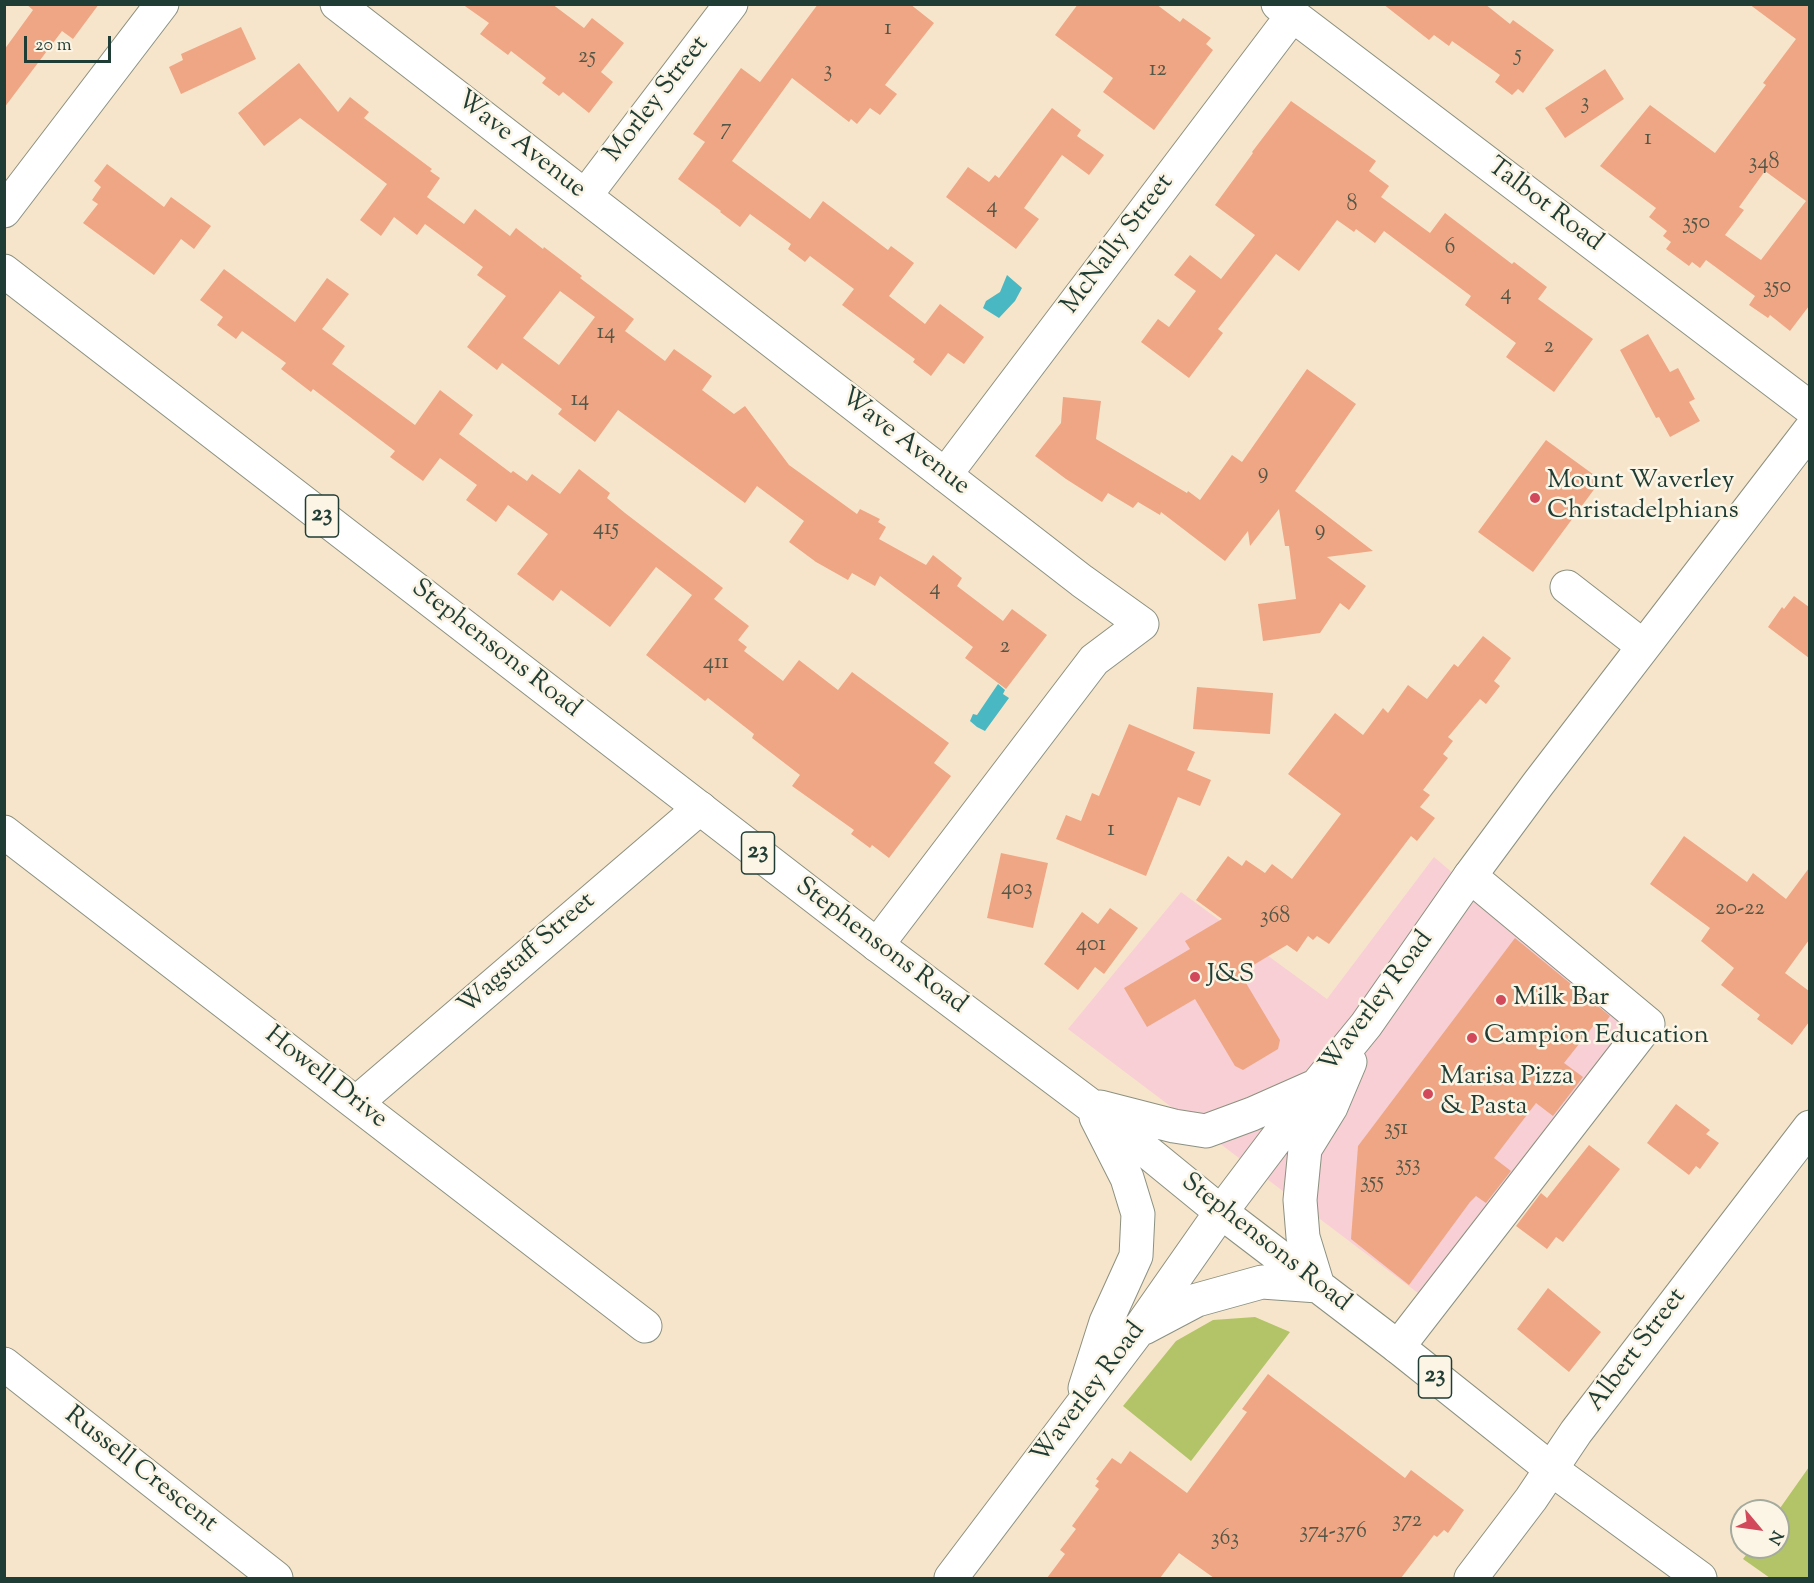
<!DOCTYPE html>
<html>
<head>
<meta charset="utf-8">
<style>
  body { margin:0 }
  #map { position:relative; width:1814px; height:1583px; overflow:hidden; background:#f7e5cb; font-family:"Sorts Mill Goudy",serif }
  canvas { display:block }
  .frame { position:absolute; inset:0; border:6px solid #1f3d34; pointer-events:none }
  .north { position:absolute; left:1730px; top:1499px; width:60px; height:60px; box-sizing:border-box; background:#fcf5e5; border:2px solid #a4ab9e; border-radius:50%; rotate:119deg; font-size:16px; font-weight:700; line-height:24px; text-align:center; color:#1f3d34 }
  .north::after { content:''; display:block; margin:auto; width:21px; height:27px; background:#d1495b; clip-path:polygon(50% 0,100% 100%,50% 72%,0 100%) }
  .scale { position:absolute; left:24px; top:36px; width:87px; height:27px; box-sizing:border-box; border:3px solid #1f3d34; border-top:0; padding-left:8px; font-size:18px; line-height:21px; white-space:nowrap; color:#1f3d34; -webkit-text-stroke:4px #fcf5e5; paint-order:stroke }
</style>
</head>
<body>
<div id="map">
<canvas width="1814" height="1583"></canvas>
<div class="frame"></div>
<div class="north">N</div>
<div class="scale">20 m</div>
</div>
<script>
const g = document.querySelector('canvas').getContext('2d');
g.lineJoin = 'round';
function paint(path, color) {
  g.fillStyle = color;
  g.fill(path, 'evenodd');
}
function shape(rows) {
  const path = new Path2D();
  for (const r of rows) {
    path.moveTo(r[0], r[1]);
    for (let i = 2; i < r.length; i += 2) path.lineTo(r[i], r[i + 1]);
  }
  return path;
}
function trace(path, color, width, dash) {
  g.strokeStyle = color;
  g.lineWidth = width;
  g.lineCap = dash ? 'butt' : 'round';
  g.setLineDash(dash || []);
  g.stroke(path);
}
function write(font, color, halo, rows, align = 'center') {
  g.font = font + ' "Sorts Mill Goudy",serif';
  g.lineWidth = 5;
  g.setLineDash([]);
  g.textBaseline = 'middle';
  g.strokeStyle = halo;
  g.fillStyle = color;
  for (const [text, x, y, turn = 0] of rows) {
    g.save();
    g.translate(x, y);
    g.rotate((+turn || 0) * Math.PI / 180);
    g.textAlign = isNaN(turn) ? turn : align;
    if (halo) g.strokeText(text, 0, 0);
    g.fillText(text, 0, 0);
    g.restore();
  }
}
const built = shape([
  [1434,857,1634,1028,1422,1296,1068,1029,1181,892,1327,999]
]);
const green = shape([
  [1255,1317,1290,1332,1191,1461,1123,1406,1176,1341,1213,1320],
  [1809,1467,1809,1578,1770,1578,1743,1559,1752,1547,1778,1547,1778,1511]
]);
const water = shape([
  [1007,275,1022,288,1015,301,999,318,983,308,986,301,1000,292],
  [998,684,1005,690,1003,694,1009,698,985,731,977,727,970,721,973,714,977,715]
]);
const building = shape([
  [26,4,99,4,73,39,62,31,4,108,4,50,33,10],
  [462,4,552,4,584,28,592,18,624,43,601,72,613,82,589,113,563,92,559,96,542,83,546,78,511,51,508,55,480,34,489,23],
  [818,4,910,4,934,23,885,85,897,94,880,115,870,108,857,124,851,119,849,122,792,78,732,161,810,219,823,201,888,250,891,246,914,263,889,296,925,324,940,304,984,337,964,364,948,353,931,376,913,362,915,359,842,305,854,289,810,256,805,262,788,249,791,244,750,214,740,227,720,212,721,211,678,179,705,142,693,134,741,68,760,82],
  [1078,4,1156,4,1180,22,1183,18,1211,38,1206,44,1213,50,1154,130,1103,92,1113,78,1055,35],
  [1383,4,1485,4,1510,24,1513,20,1554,50,1523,93,1518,89,1512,95,1495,82,1500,75,1452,41,1449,46,1434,35,1429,40],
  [1749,4,1809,4,1809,306,1790,331,1770,315,1768,318,1749,305,1755,296,1706,260,1700,268,1692,262,1689,266,1666,249,1671,242,1663,236,1667,231,1649,217,1656,208,1600,166,1650,105,1715,153,1766,85,1763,83,1796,39],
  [1765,171,1806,201,1761,260,1725,235,1744,210,1739,207],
  [241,27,256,59,181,94,169,67,183,60,181,54],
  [299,63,338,112,350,97,369,112,364,118,432,169,430,171,440,178,427,197,464,224,475,209,510,236,516,228,543,249,544,247,582,276,580,278,634,319,625,331,665,361,674,349,712,376,702,390,734,414,745,406,789,465,857,514,860,509,880,519,878,522,886,527,879,539,926,565,933,555,962,578,957,586,1003,621,1012,609,1047,635,1006,689,965,658,973,647,880,576,875,586,852,573,848,580,816,562,789,542,804,521,757,486,745,503,618,410,595,442,558,414,562,409,502,363,497,370,467,347,506,296,477,275,483,267,425,224,417,235,394,217,381,236,360,220,387,184,300,118,264,146,238,113],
  [560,291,595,317,559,365,523,338],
  [1605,69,1624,99,1565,138,1545,108],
  [1291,101,1376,161,1369,171,1389,186,1381,197,1430,233,1445,213,1512,264,1514,262,1547,287,1538,299,1593,339,1554,392,1506,357,1516,343,1465,305,1471,296,1384,231,1375,243,1356,229,1354,232,1337,220,1299,271,1276,254,1218,329,1223,333,1189,378,1141,342,1158,319,1169,327,1196,291,1174,275,1190,255,1221,279,1255,235,1215,205,1253,153,1252,152],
  [1052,108,1081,130,1077,136,1104,155,1089,175,1062,155,1024,208,1039,219,1016,249,946,197,968,167,989,182,995,175,999,178],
  [107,164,164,207,171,197,211,226,194,249,181,239,154,275,83,223,98,204,92,200,101,187,94,181],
  [224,269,295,322,327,278,349,294,322,329,345,346,332,364,415,425,440,390,473,415,459,434,511,473,513,471,527,481,532,474,560,494,579,469,610,493,607,498,625,513,723,588,714,599,749,626,738,640,747,647,744,651,783,681,799,660,838,690,852,672,949,743,934,763,951,776,889,858,872,845,870,848,851,834,854,830,792,786,800,775,752,738,754,734,708,698,705,701,646,655,692,595,656,567,610,627,561,590,553,601,517,574,548,534,508,505,496,522,466,500,477,485,440,458,423,481,390,457,395,451,313,389,311,392,281,369,286,363,242,331,236,339,217,325,223,317,200,300],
  [1648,334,1670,372,1678,368,1695,399,1689,402,1700,421,1670,437,1659,417,1656,418,1620,350],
  [1307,369,1356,404,1295,491,1373,551,1327,557,1366,586,1349,610,1340,603,1320,633,1263,641,1258,604,1296,599,1289,546,1285,546,1279,509,1250,546,1248,531,1225,561,1161,512,1160,515,1138,502,1133,508,1108,493,1102,502,1066,479,1035,456,1061,423,1063,397,1101,401,1096,439,1187,493,1188,491,1200,500,1232,455,1242,462],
  [1546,440,1601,480,1533,572,1478,532],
  [1794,596,1809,607,1809,658,1768,627,1782,607,1784,609],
  [1483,636,1511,658,1494,681,1500,686,1486,704,1480,699,1448,737,1453,741,1443,754,1448,758,1423,790,1430,795,1420,807,1435,818,1417,841,1411,836,1329,944,1317,936,1313,940,1308,936,1297,952,1287,945,1240,973,1280,1040,1278,1049,1243,1070,1235,1066,1195,999,1147,1027,1124,988,1190,949,1185,941,1222,919,1196,900,1228,856,1242,866,1246,860,1265,873,1272,864,1292,879,1341,814,1288,774,1335,713,1363,735,1383,708,1388,713,1408,685,1427,699,1454,664,1458,667],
  [1197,687,1273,693,1270,734,1193,729],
  [1129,724,1195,752,1187,770,1211,780,1200,806,1178,797,1146,876,1056,839,1066,815,1081,821,1092,793,1099,796],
  [1684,836,1747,882,1753,873,1786,899,1809,868,1809,940,1785,973,1809,991,1809,1022,1792,1045,1757,1019,1760,1015,1721,985,1734,968,1701,941,1710,928,1650,884],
  [1001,853,1048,863,1033,928,987,918],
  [1110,908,1138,928,1104,974,1095,967,1078,990,1044,964,1082,912,1098,924],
  [1515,938,1610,1016,1600,1030,1594,1025,1564,1063,1583,1077,1553,1116,1536,1103,1494,1158,1511,1171,1486,1203,1476,1196,1470,1202,1409,1285,1351,1239,1358,1146],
  [1676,1104,1710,1130,1706,1134,1719,1143,1700,1169,1696,1166,1689,1175,1647,1143],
  [1589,1145,1620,1169,1563,1242,1556,1237,1547,1249,1516,1226,1541,1193,1547,1198],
  [1548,1288,1601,1332,1569,1372,1517,1329],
  [1268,1374,1405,1478,1411,1470,1464,1510,1448,1533,1444,1530,1437,1537,1434,1535,1401,1578,1214,1578,1179,1553,1160,1578,1047,1578,1065,1554,1060,1550,1076,1529,1072,1526,1099,1489,1095,1486,1099,1481,1096,1479,1112,1458,1121,1464,1130,1451,1187,1493,1247,1412,1242,1409]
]);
const minor = shape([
  [337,4,1082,581,1142,624,1094,660,877,945],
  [1278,4,1810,408],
  [585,196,731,4],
  [4,211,162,4],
  [945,475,1292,16],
  [1567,587,1643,646],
  [4,832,645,1326],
  [356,1103,700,808],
  [1398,1347,1648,1024,1470,876],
  [4,1364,276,1578],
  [1471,1578,1531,1499,1576,1432,1810,1127]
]);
const major = shape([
  [4,271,877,945,1090,1105,1221,1212,1398,1347,1551,1469,1700,1578],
  [1100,1107,1174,1126,1206,1131,1252,1114,1313,1087],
  [1318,1286,1303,1237,1300,1200,1305,1149,1331,1107,1350,1062],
  [1144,1328,1197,1300,1262,1282,1318,1286],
  [1085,1388,1106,1322,1136,1256,1138,1214,1127,1178,1096,1117],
  [951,1578,1137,1332,1221,1212,1317,1085,1366,1025,1470,876,1538,784,1810,430]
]);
const markers = [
  [1535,498,6,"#d1495b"],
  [1195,977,6,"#d1495b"],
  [1501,1000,6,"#d1495b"],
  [1472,1038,6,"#d1495b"],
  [1428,1094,6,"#d1495b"]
];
const numberNames = [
  ["1",888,30],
  ["5",1518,56],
  ["25",587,58],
  ["12",1158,71],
  ["3",828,72],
  ["3",1585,104],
  ["7",726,130],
  ["1",1648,140],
  ["348",1764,164],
  ["8",1352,206],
  ["4",992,208],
  ["350",1696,224],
  ["6",1450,249],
  ["350",1777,288],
  ["4",1506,295],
  ["14",606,334],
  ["2",1549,348],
  ["14",580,401],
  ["9",1263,474],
  ["415",606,530],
  ["9",1320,531],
  ["4",935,590],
  ["2",1005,648],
  ["411",716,664],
  ["1",1111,831],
  ["403",1017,890],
  ["20-22",1740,910],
  ["368",1275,918],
  ["401",1091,946],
  ["351",1396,1130],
  ["353",1408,1166],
  ["355",1372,1183],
  ["372",1407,1522],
  ["374-376",1333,1533],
  ["363",1225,1540]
];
const shields = [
  [322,516,33],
  [758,853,33],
  [1435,1377,33]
];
const shieldNames = [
  ["23",322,516],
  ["23",758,853],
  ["23",1435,1377]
];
const streetNames = [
  ["Morley Street",658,100,-52],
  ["Wave Avenue",520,146,38],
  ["Talbot Road",1544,206,37],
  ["McNally Street",1119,245,-53],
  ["Wave Avenue",904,443,38],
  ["Stephensons Road",495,650,38],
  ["Stephensons Road",880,947,37],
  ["Wagstaff Street",528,955,-41],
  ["Waverley Road",1378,1003,-53],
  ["Howell Drive",325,1079,38],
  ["Stephensons Road",1265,1244,38],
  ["Albert Street",1638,1351,-53],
  ["Waverley Road",1090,1394,-53],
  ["Russell Crescent",140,1471,38]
];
const poiNames = [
  ["Mount Waverley",1547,483],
  ["Christadelphians",1547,513],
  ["J&S",1207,977],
  ["Milk Bar",1513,1000],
  ["Campion Education",1484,1038],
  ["Marisa Pizza",1440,1079],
  ["& Pasta",1440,1109]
];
paint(built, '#f7cfd5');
paint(green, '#b2c467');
paint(water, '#4ab8c2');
paint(building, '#efa684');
trace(minor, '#8b9180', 35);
trace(major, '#8b9180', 35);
trace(minor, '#fff', 33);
trace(major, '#fff', 33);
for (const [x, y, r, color] of markers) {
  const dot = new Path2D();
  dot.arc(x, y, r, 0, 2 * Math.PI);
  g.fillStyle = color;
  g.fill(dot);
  trace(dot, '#fcf5e5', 2);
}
write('22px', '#535748', null, numberNames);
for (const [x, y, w] of shields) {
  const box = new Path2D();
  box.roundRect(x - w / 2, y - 21, w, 42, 4.5);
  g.fillStyle = '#fcf5e5';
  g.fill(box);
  trace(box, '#1f3d34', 1.5);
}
write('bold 24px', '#1f3d34', null, shieldNames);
write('26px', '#1f3d34', '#fcf5e5', streetNames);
write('26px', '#1f3d34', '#fcf5e5', poiNames, 'left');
</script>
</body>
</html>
